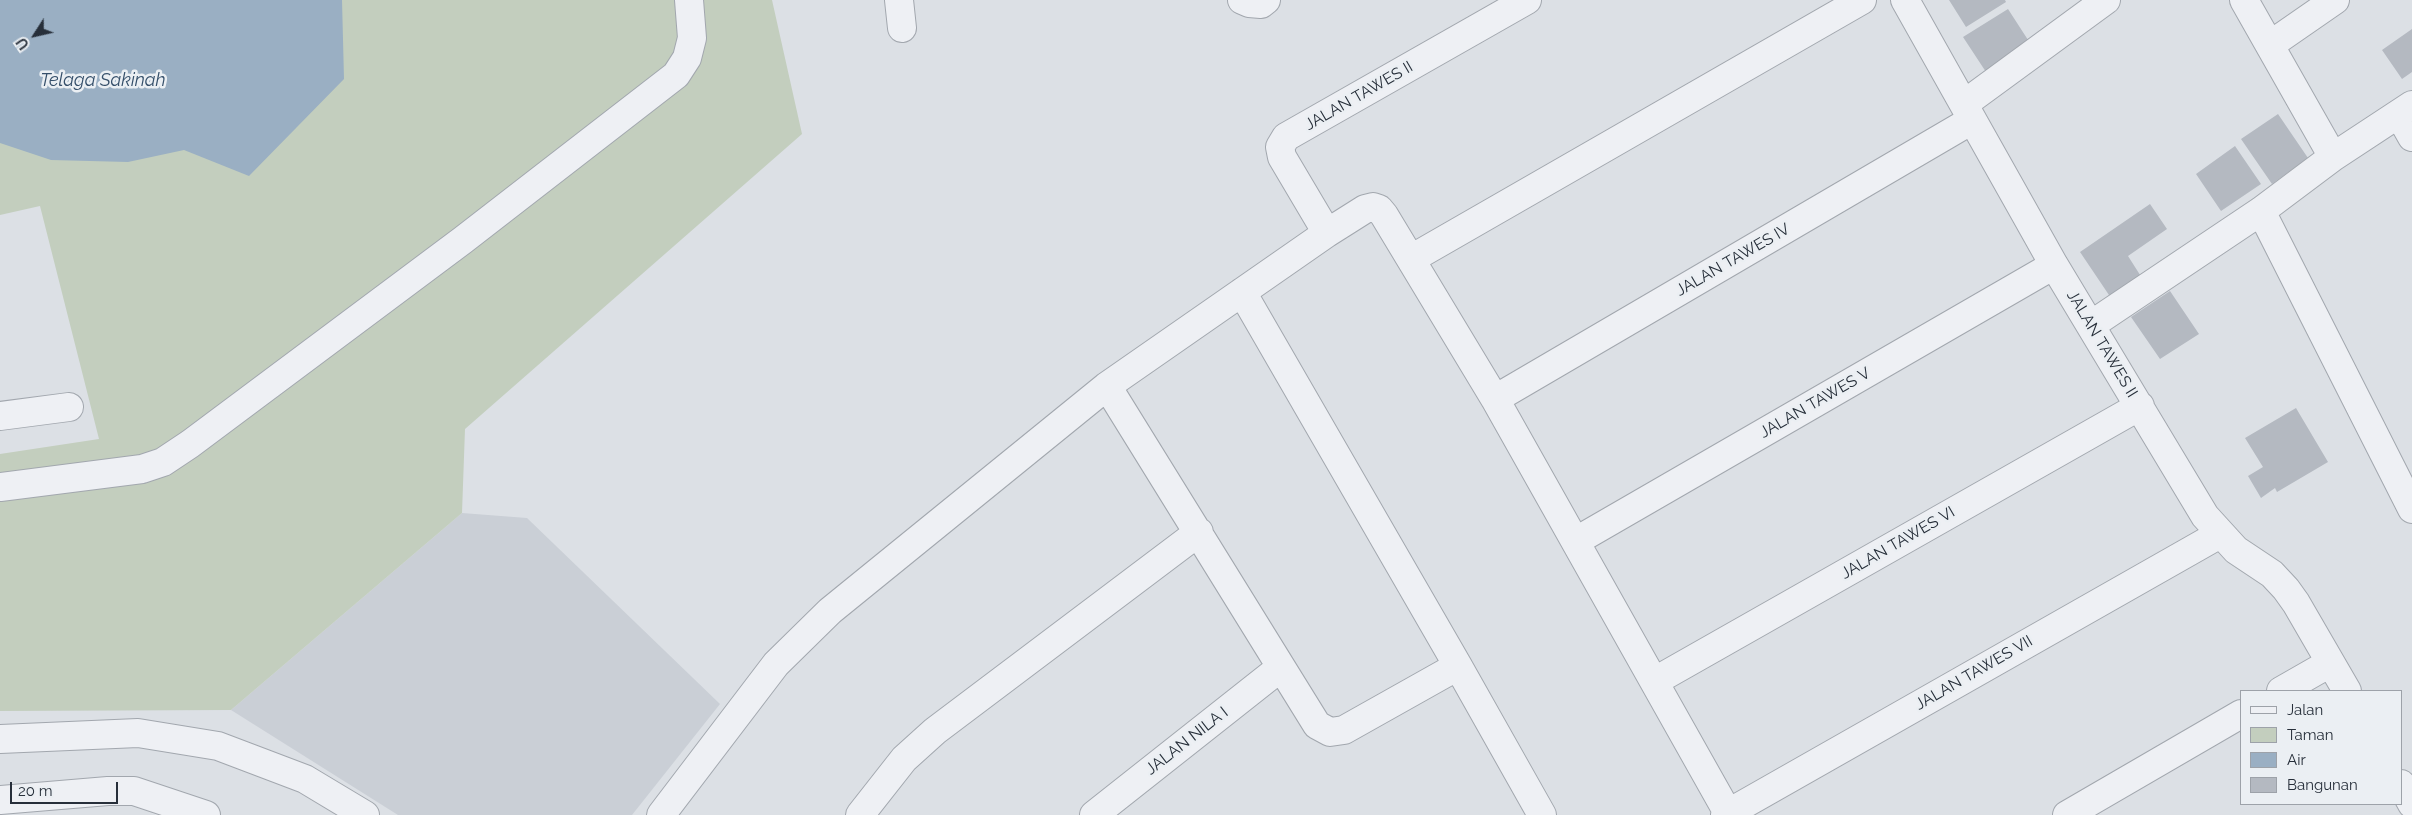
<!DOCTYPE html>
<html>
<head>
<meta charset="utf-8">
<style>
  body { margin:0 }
  #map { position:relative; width:2412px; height:815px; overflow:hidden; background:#dce0e5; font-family:Raleway,sans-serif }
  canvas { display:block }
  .legend { position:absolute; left:2240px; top:690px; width:162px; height:115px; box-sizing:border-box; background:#ebeff3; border:1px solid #9da2a9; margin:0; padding:6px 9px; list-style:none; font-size:15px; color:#272f3a }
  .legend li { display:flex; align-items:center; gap:10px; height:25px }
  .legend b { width:25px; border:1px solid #9da2a9 }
  .north { position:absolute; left:10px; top:10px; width:50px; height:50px; -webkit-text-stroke:4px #ebeff3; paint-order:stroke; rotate:235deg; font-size:14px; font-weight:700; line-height:20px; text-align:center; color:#272f3a }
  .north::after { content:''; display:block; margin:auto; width:18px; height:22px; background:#272f3a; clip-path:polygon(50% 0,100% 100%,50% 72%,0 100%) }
  .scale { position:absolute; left:10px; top:782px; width:108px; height:22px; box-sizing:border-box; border:2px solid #272f3a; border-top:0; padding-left:6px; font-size:15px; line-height:18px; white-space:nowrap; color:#272f3a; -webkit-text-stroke:4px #ebeff3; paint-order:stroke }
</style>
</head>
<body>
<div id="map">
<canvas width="2412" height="815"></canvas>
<ul class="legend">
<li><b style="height:6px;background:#eef0f4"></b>Jalan</li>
<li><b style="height:14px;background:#c3cebe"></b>Taman</li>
<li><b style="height:14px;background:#9aafc3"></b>Air</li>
<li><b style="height:14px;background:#b4b9c1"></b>Bangunan</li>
</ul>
<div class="north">U</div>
<div class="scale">20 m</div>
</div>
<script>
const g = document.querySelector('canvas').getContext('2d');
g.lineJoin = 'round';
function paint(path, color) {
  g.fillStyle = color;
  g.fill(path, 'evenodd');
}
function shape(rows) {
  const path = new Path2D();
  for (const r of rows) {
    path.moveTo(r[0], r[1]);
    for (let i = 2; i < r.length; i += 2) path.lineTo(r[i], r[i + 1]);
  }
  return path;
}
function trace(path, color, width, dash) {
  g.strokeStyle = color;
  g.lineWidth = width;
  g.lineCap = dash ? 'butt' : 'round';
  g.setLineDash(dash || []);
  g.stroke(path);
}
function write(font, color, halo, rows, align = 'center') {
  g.font = font + ' Raleway,sans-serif';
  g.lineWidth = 5;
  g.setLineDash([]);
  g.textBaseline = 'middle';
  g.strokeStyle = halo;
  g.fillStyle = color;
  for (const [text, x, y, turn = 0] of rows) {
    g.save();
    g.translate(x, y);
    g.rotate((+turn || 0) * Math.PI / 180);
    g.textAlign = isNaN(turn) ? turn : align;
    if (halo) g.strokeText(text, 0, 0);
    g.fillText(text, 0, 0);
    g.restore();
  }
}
const built = shape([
  [462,513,527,518,720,704,632,815,398,815,231,710]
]);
const green = shape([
  [0,0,772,0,802,134,465,429,462,513,231,710,0,711,0,454,99,439,40,206,0,215]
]);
const water = shape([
  [0,0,342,0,344,79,249,176,184,150,128,162,51,160,0,143]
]);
const building = shape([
  [1949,0,2005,0,2006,2,1966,27],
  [2008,9,2030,43,1986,72,1963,37],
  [2412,29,2412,72,2402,79,2382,50],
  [2278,114,2308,158,2272,184,2241,139],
  [2235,146,2261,184,2221,211,2196,174],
  [2150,204,2167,229,2128,256,2142,278,2111,298,2080,252],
  [2170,291,2199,334,2160,359,2131,317],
  [2296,408,2328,462,2277,492,2275,488,2261,498,2248,476,2263,467,2245,438]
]);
const minor = shape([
  [899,0,902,28],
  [1242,0,1249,3,1261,4,1266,0],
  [1905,0,2054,265,2205,516,2236,550,2272,574,2286,589,2296,603,2347,691],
  [2244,0,2333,157],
  [2270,45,2335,0],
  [1964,104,2106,0],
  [2399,114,2412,137],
  [2261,211,2412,509],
  [1327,233,1282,157,1280,147,1286,137,1527,0],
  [1411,259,1862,0],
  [1242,292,1458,666,1542,815],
  [2091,325,2261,211,2333,157,2412,105],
  [1107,386,1317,725,1330,732,1344,730,1458,666],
  [1495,399,1972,120],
  [0,416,69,407],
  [0,487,142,469,163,462,190,444,463,240,676,75,687,58,692,38,689,0],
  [1576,541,2054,265],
  [1655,681,2140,406],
  [2281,691,2330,663],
  [0,739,138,733,218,746,305,779,365,815],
  [2401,784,2412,804],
  [0,800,108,791,134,791,206,815],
  [661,815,776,664,830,611,1107,386,1327,233,1365,209,1373,207,1379,209,1384,215,1495,399,1728,813],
  [860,815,904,759,935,731,1199,532],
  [1094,815,1280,668],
  [1725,815,2220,534],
  [2067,815,2241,714]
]);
const streetNames = [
  ["JALAN TAWES II",1359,96,-30],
  ["JALAN TAWES IV",1733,260,-30],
  ["JALAN TAWES II",2102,344,59],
  ["JALAN TAWES V",1815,403,-30],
  ["JALAN TAWES VI",1898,543,-30],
  ["JALAN TAWES VII",1974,673,-30],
  ["JALAN NILA I",1187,741,-38]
];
const waterNames = [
  ["Telaga Sakinah",103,81]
];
paint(built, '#cacfd6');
paint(green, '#c3cebe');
paint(water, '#9aafc3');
paint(building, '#b4b9c1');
trace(minor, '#a2a7ae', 30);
trace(minor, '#eef0f4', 28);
write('16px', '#272f3a', '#ebeff3', streetNames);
write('italic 18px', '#354f6a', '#ebeff3', waterNames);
</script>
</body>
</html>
